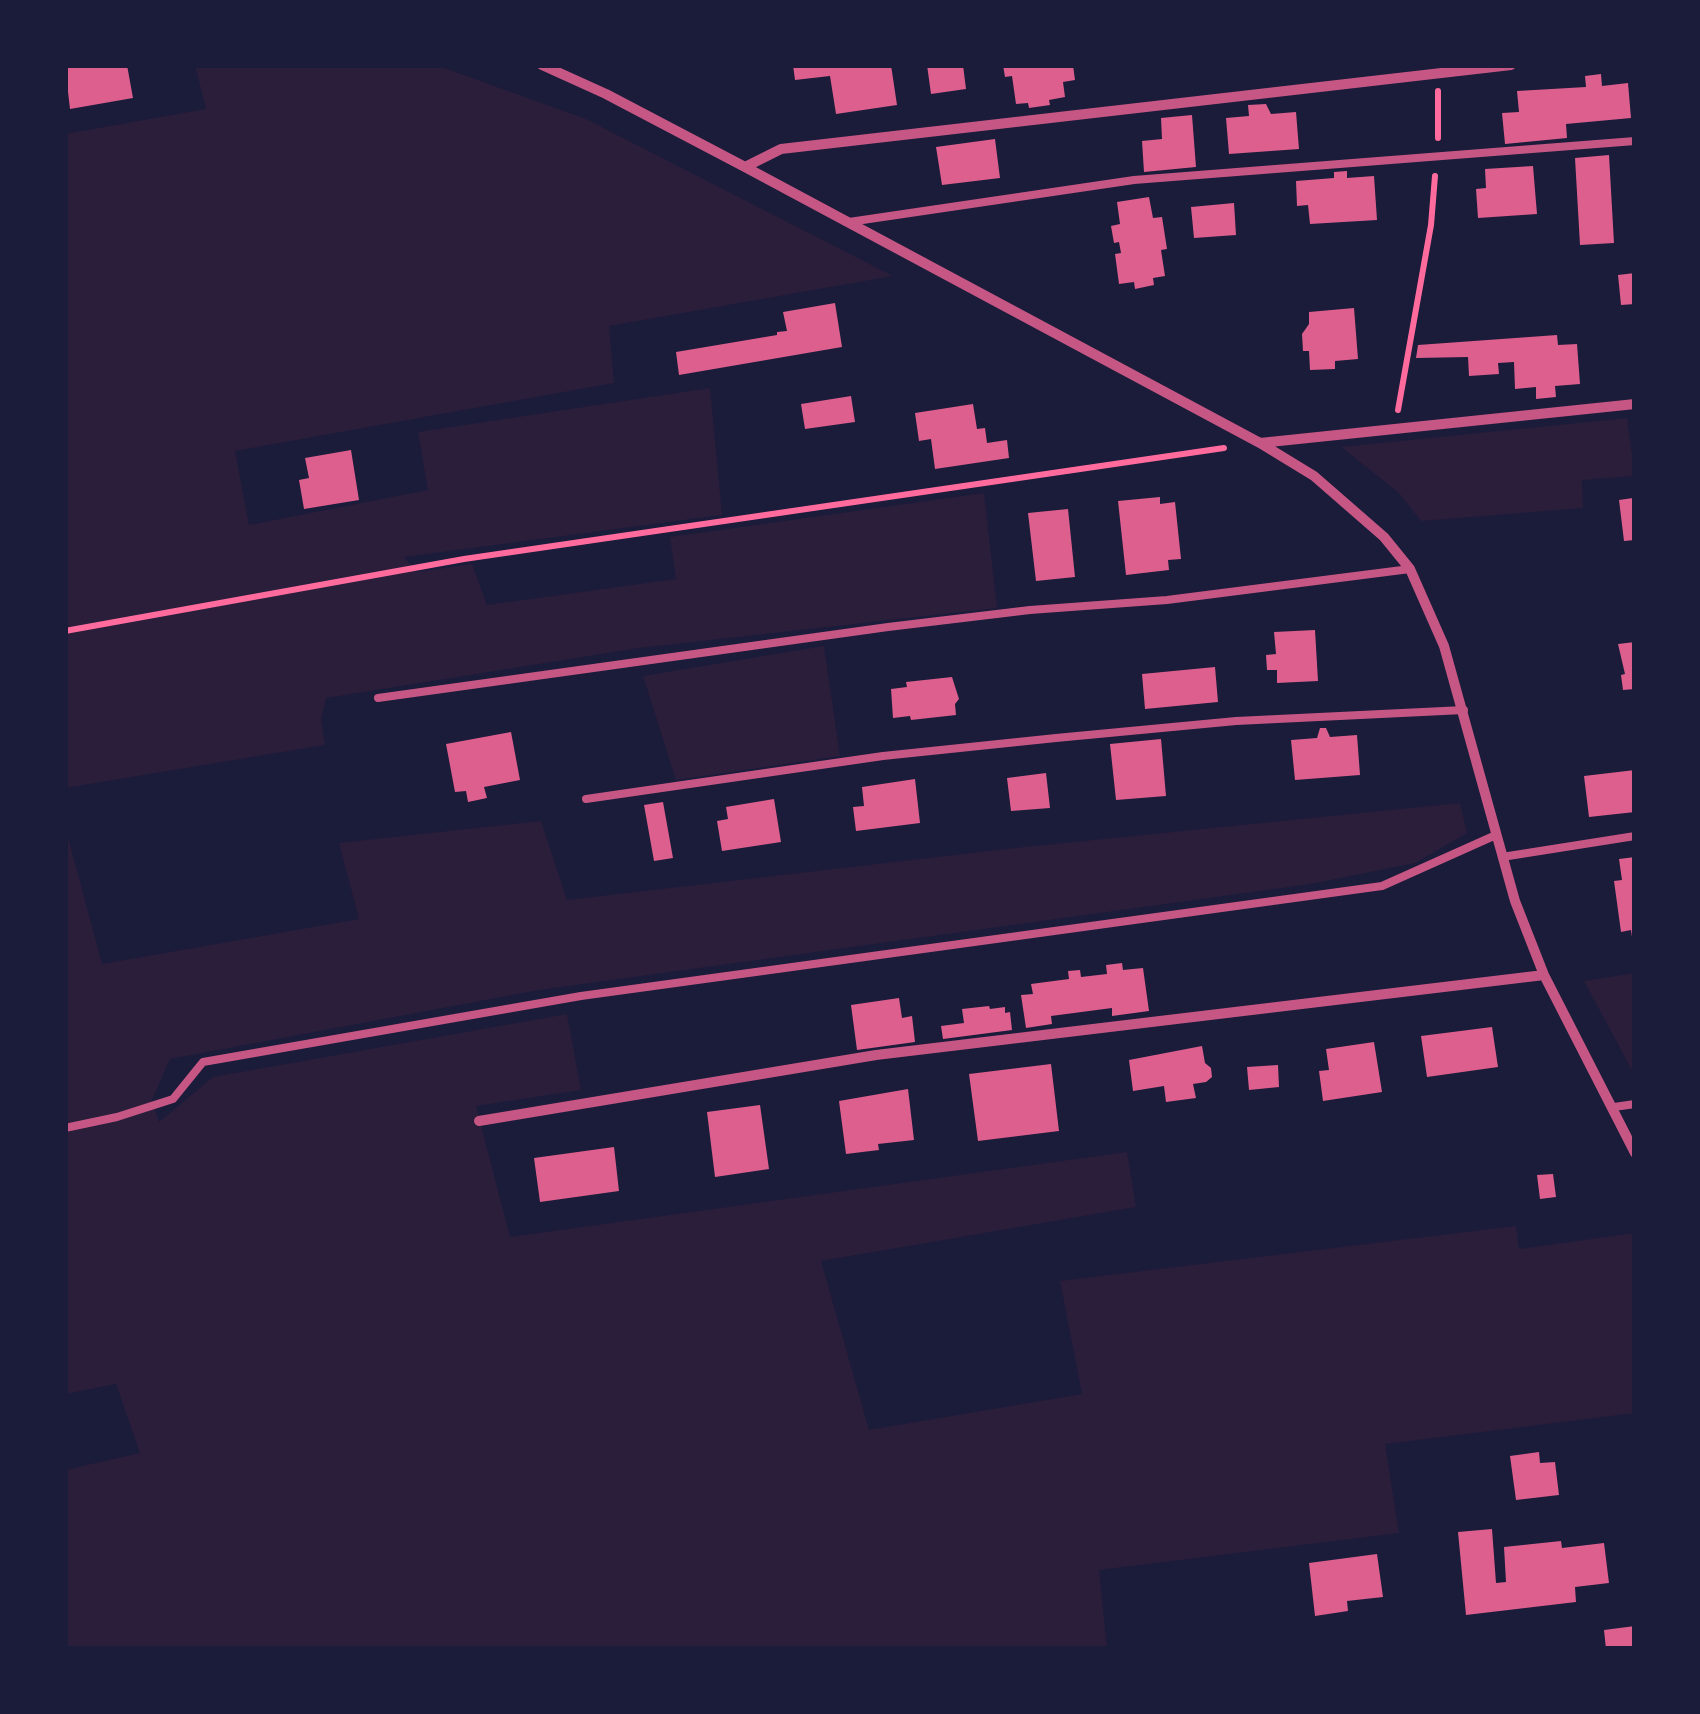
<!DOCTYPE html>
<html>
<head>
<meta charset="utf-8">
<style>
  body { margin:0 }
  #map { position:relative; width:1700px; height:1714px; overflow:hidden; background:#1b1b3a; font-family:"Public Sans",sans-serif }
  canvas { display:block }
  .frame { position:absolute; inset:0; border:68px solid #1b1b3a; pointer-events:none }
</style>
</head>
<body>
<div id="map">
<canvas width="1700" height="1714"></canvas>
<div class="frame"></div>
</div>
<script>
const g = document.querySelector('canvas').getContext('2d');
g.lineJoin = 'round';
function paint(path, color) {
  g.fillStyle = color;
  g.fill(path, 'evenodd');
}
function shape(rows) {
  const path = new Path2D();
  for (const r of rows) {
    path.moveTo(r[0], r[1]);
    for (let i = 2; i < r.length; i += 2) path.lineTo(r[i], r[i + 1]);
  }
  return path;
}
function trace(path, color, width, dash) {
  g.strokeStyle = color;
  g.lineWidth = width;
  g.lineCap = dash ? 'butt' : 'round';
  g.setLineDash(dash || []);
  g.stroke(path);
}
const green = shape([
  [195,65,436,65,586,119,893,276,609,326,614,383,235,451,249,525,428,490,418,432,710,388,722,515,404,557,417,572,472,564,487,605,676,579,670,537,984,493,997,608,639,648,326,698,321,720,325,745,65,788,65,134,206,109],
  [1627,418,1635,476,1582,480,1583,508,1421,521,1399,493,1341,447],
  [824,646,840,756,676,780,643,676],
  [1460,803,1467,833,1415,863,1311,884,539,990,170,1059,152,1100,159,1122,213,1077,567,1014,581,1090,476,1106,510,1237,1127,1152,1136,1207,821,1261,869,1430,1082,1394,1060,1281,1516,1226,1519,1249,1635,1233,1635,1413,1385,1444,1399,1533,1099,1570,1107,1649,65,1649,65,1470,140,1453,116,1384,65,1394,65,826,102,964,359,919,339,843,541,821,567,900,1015,848],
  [1635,973,1635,1076,1584,981]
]);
const building = shape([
  [127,65,133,98,70,109,65,66],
  [793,65,891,65,897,105,836,114,830,76,795,80],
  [927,65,963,65,966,89,931,94],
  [1003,65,1073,65,1075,80,1063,82,1065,97,1049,100,1050,105,1029,108,1028,103,1016,104,1012,76,1005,77],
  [1601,74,1602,86,1628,83,1631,118,1566,124,1567,138,1505,144,1502,113,1519,112,1517,91,1586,87,1585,76],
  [1266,104,1271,114,1296,112,1299,149,1229,154,1226,118,1249,116,1248,105],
  [1192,115,1196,167,1144,172,1142,141,1162,139,1161,118],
  [995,139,1000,178,942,185,936,147],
  [1609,155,1614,243,1580,245,1575,158],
  [1533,166,1537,214,1478,218,1476,189,1486,188,1485,169],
  [1347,171,1347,178,1374,176,1377,220,1310,224,1308,205,1297,206,1296,181,1334,178,1334,172],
  [1149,197,1153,218,1162,217,1167,249,1161,250,1165,276,1153,278,1154,285,1135,289,1134,282,1119,284,1115,254,1121,253,1119,242,1114,243,1111,226,1120,224,1117,202],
  [1234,203,1236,235,1194,238,1191,207],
  [1635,273,1635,304,1621,305,1618,275],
  [835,303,842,347,679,375,676,352,777,335,777,332,787,331,783,312],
  [1354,308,1358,359,1335,361,1335,369,1310,370,1309,351,1303,351,1302,334,1309,324,1309,312],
  [1557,335,1558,345,1577,344,1580,384,1555,386,1556,397,1536,399,1536,387,1515,389,1514,362,1498,363,1499,374,1469,376,1468,357,1416,358,1418,345],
  [851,396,855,422,805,429,801,404],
  [973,404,977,429,985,428,987,443,1007,440,1009,458,935,469,931,439,919,441,915,413],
  [351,450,359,500,304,509,299,480,309,478,305,458],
  [1160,497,1160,504,1175,502,1181,559,1168,560,1169,570,1126,575,1118,501],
  [1633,498,1635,540,1624,541,1619,500],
  [1068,509,1075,577,1036,581,1028,513],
  [1315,630,1318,681,1277,683,1277,670,1267,670,1266,655,1276,654,1274,632],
  [1635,642,1635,689,1623,690,1621,675,1625,674,1618,644],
  [1215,667,1218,702,1145,709,1142,674],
  [952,677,959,699,955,704,956,715,911,720,910,716,893,718,891,689,907,687,906,682],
  [1320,728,1326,728,1330,737,1357,735,1360,775,1295,780,1291,740,1317,738],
  [511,732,520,780,484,787,487,798,468,802,466,791,455,792,446,744],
  [1161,739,1166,796,1116,800,1110,744],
  [1635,770,1635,812,1589,817,1584,776],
  [1046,773,1050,808,1011,811,1007,778],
  [915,779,920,823,856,831,853,807,864,806,862,787],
  [774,799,781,842,722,851,717,821,728,819,726,807],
  [663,802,673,858,654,861,644,805],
  [1635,857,1635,944,1633,944,1631,930,1621,932,1614,881,1622,880,1619,859],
  [1122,963,1123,970,1143,968,1149,1011,1112,1016,1112,1008,1051,1016,1052,1024,1026,1028,1021,995,1033,994,1031,984,1069,979,1068,971,1080,970,1081,977,1107,974,1106,965],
  [899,998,902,1018,912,1016,915,1042,857,1050,851,1005],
  [989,1006,990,1009,1005,1007,1005,1013,1010,1012,1012,1030,943,1039,941,1026,964,1023,962,1009],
  [1492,1027,1498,1067,1427,1077,1421,1036],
  [1374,1042,1382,1092,1323,1101,1319,1071,1329,1070,1326,1049],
  [1202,1046,1205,1063,1211,1068,1212,1077,1206,1082,1193,1084,1196,1098,1166,1102,1164,1086,1133,1091,1129,1060],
  [1051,1064,1059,1131,978,1141,969,1074],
  [1278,1065,1279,1087,1249,1090,1247,1067],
  [908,1089,914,1140,878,1144,879,1150,846,1154,839,1101],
  [760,1105,769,1169,715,1177,707,1112],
  [614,1147,619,1191,540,1202,534,1158],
  [1553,1174,1556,1197,1540,1199,1537,1175],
  [1539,1452,1540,1463,1555,1462,1559,1495,1516,1500,1510,1456],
  [1492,1529,1496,1583,1506,1582,1504,1547,1561,1541,1562,1548,1604,1543,1609,1583,1575,1587,1576,1602,1466,1615,1458,1532],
  [1377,1554,1383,1597,1347,1601,1348,1611,1315,1616,1309,1563],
  [1635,1626,1635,1649,1606,1649,1604,1630]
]);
const path = shape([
  [1438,91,1438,138],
  [1398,410,1431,225,1435,176],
  [65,631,464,559,1224,448]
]);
const service = shape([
  [849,222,1134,180,1635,141],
  [378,698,888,627,1030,610,1167,600,1410,569],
  [586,799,883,756,1056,738,1236,721,1464,710],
  [1502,857,1635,836],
  [1614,1107,1635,1104],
  [65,1128,117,1117,173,1099,203,1062,581,996,1382,886,1496,835]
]);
const minor = shape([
  [542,65,606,94,745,167,1260,443,1314,476,1384,537,1410,569,1444,646,1515,901,1544,975,1635,1153],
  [745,167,781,149,1511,65],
  [1260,443,1635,404],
  [479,1121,876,1055,1544,975]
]);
paint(green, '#2a1e3b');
paint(building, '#dd5f8e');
trace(path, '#ff6b9d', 6);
trace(service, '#c65784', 8);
trace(minor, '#c65784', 10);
</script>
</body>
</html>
